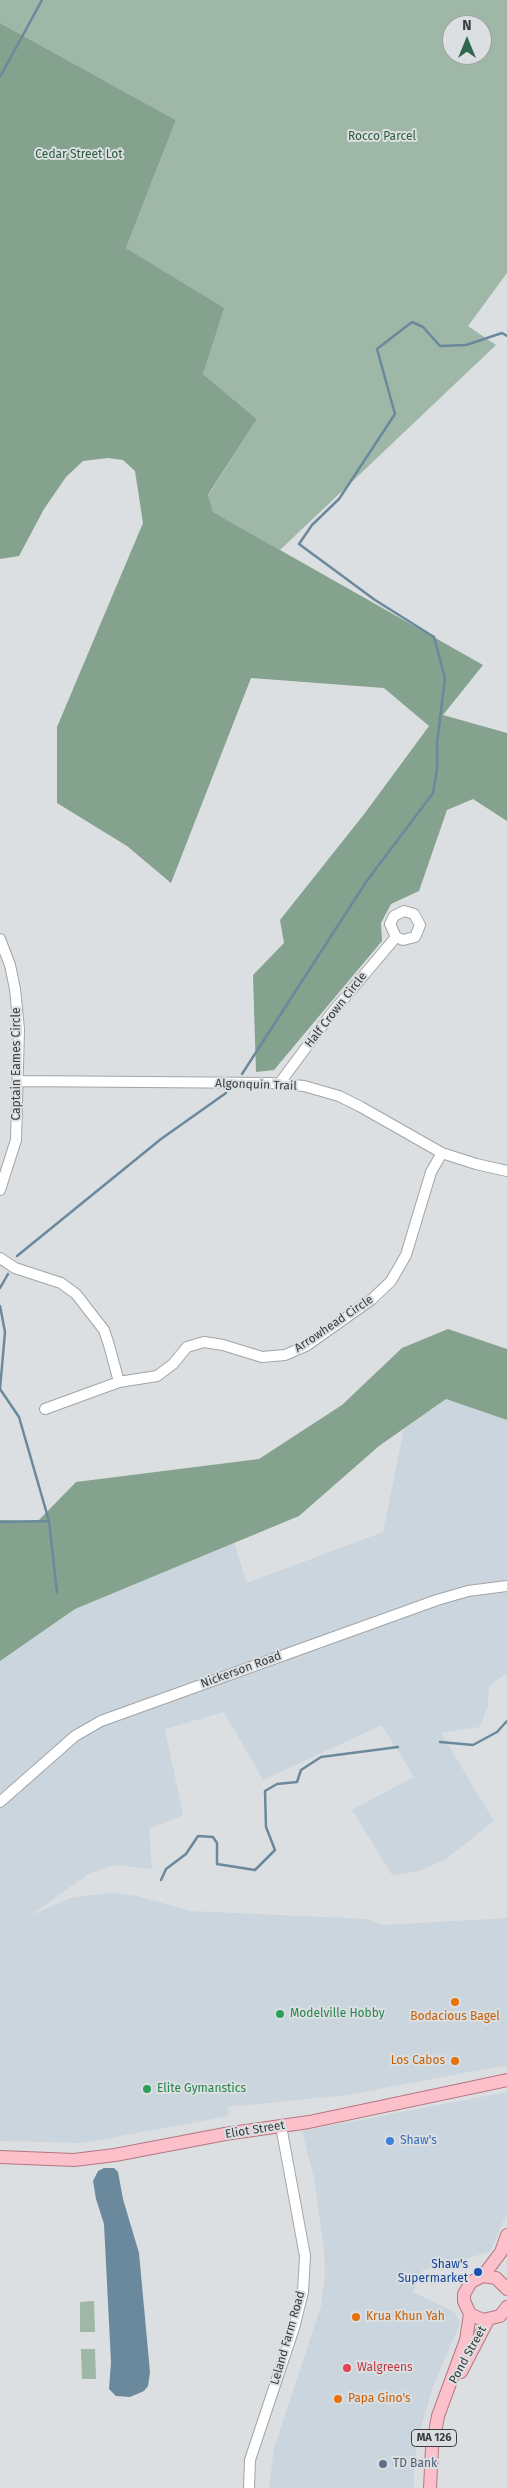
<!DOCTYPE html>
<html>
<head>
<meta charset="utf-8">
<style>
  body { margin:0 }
  #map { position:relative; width:507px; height:2488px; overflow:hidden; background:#dbdfe1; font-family:"Fira Sans",sans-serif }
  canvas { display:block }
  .north { position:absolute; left:442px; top:15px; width:50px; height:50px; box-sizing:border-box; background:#dbdfe1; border:1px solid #9b9e9f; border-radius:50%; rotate:0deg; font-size:14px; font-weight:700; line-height:20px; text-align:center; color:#3a3c3d }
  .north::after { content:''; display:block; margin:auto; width:18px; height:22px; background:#2f664d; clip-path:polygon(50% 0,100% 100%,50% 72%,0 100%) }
</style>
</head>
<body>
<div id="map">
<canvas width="507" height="2488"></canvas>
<div class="north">N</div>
</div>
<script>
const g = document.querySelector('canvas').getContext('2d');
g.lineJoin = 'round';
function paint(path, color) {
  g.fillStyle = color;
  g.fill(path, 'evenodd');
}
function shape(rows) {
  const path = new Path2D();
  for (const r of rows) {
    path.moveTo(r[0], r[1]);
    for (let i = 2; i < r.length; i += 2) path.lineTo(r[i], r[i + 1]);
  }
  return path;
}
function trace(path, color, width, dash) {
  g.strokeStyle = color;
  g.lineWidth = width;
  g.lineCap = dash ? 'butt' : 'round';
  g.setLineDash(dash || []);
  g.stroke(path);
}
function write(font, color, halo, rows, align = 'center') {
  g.font = font + ' "Fira Sans",sans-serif';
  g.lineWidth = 4;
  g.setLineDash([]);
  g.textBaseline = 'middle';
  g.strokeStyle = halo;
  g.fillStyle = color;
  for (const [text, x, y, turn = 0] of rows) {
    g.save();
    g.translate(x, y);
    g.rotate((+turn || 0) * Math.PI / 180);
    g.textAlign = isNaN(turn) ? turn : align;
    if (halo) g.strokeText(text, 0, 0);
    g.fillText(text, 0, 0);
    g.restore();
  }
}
const built = shape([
  [446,1399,507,1420,507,1673,489,1686,488,1705,480,1727,441,1733,494,1821,446,1859,420,1871,392,1875,352,1810,414,1777,382,1725,263,1780,224,1712,165,1729,183,1815,149,1829,152,1869,115,1865,90,1873,31,1915,73,1897,112,1893,137,1896,190,1911,368,1919,383,1925,507,1918,507,2065,347,2095,228,2107,229,2116,83,2143,0,2141,0,1659,75,1609,234,1543,247,1583,383,1532,404,1429],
  [507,2092,507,2213,490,2252,423,2270,413,2292,454,2312,458,2318,459,2326,433,2386,418,2438,414,2465,414,2488,269,2488,274,2448,321,2306,325,2274,324,2250,314,2178,302,2131]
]);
const green = shape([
  [0,0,507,0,507,273,468,326,496,345,280,550,213,512,208,496,257,419,203,374,223,308,126,248,176,120,0,23],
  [452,25,482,25,482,55,452,55],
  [94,2301,95,2332,80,2332,80,2302],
  [81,2349,95,2349,96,2379,82,2379]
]);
const forest = shape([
  [0,23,176,120,126,248,224,308,203,374,257,419,208,495,213,512,483,665,443,715,507,733,507,821,473,799,447,810,419,891,391,904,381,923,382,941,274,1070,256,1072,253,975,284,943,280,920,365,813,429,726,384,688,251,678,171,883,127,846,57,803,57,727,143,523,135,471,123,460,108,458,83,461,66,477,44,509,19,556,0,559],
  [448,1329,507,1349,507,1420,446,1399,379,1446,299,1516,75,1609,0,1661,0,1520,38,1521,76,1482,259,1459,342,1405,402,1348]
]);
const water = shape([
  [104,2168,114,2168,118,2172,123,2199,139,2253,150,2372,148,2386,144,2391,130,2397,116,2396,109,2389,111,2362,104,2224,96,2199,93,2181,98,2171]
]);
const stream = shape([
  [0,77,42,0],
  [242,1074,366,882,433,793,437,769,437,743,445,678,434,637,375,600,299,544,312,525,339,499,395,414,377,349,412,322,423,327,440,346,466,345,502,333,507,336],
  [17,1256,161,1139,226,1093],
  [0,1288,8,1274],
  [0,1306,5,1332,0,1389,19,1417,49,1521,57,1592],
  [0,1522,48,1521],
  [440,1742,473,1745,497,1732,507,1721],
  [161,1880,166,1869,186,1854,198,1836,213,1837,217,1843,217,1864,255,1870,275,1850,266,1827,265,1791,277,1784,297,1782,301,1770,321,1757,398,1747]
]);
const minor = shape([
  [0,939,10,965,15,989,19,1029,16,1140,0,1190],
  [17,1081,271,1083,304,1086,339,1096,361,1107,442,1153,476,1164,507,1171],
  [279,1084,331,1014,396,937,403,940,415,937,420,925,414,914,404,911,394,916,390,924,396,937],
  [0,1258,15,1268,61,1283,76,1294,104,1330,109,1345,119,1382,45,1409],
  [119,1382,157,1376,173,1364,187,1347,204,1342,223,1345,262,1357,285,1355,306,1346,371,1300,391,1281,406,1255,431,1172,442,1153],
  [0,1802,75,1736,101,1721,437,1600,468,1591,507,1586],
  [249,2488,250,2460,294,2328,303,2292,305,2256,281,2126]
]);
const major = shape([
  [0,2157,74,2160,115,2155,225,2134,309,2122,507,2080],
  [483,2276,501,2252,507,2235],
  [507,2289,496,2278,483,2276,471,2282,464,2294,464,2301,470,2314,483,2320,500,2316,507,2307],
  [461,2372,488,2320],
  [430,2488,432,2448,438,2416,466,2340,470,2314]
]);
const markers = [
  [455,2002,5,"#e8710a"],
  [280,2014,5,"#2e9e5b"],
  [455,2061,5,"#e8710a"],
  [147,2089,5,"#2e9e5b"],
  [390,2141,5,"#3f7fe0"],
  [478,2272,5,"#1a4fb4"],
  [356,2317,5,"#e8710a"],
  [347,2368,5,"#e0444e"],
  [338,2399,5,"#e8710a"],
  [383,2464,5,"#5c6f8a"]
];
const shields = [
  [434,2438,45]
];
const shieldNames = [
  ["MA 126",434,2438]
];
const parkNames = [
  ["Rocco Parcel",382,137],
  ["Cedar Street Lot",79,155]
];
const streetNames = [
  ["Half Crown Circle",336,1010,-52],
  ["Captain Eames Circle",17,1064,-90],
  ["Algonquin Trail",256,1085,2],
  ["Arrowhead Circle",334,1324,-34],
  ["Nickerson Road",241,1670,-20],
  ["Eliot Street",255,2130,-9],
  ["Leland Farm Road",288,2338,-74],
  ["Pond Street",468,2355,-61]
];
const leisureNames = [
  ["Modelville Hobby",290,2014],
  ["Elite Gymanstics",157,2089]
];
const foodNames = [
  ["Bodacious Bagel",455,2017,"center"],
  ["Los Cabos",445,2061,"right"],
  ["Krua Khun Yah",366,2317],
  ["Papa Gino's",348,2399]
];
const shopNames = [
  ["Shaw's",400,2141]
];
const transitNames = [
  ["Shaw's",468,2265],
  ["Supermarket",468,2279]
];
const healthNames = [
  ["Walgreens",357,2368]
];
const serviceNames = [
  ["TD Bank",393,2464]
];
paint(built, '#cbd5dd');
paint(green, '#9fb7a6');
paint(forest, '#84a28d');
paint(water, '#6b899d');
trace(stream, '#6b899d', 2.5);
trace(minor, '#a2a5a7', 12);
trace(major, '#b77681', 14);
trace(minor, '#fff', 10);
trace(major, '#fcc0ca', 12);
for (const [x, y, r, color] of markers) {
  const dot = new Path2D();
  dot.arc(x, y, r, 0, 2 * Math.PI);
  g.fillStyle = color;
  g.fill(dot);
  trace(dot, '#dbdfe1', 2);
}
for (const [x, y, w] of shields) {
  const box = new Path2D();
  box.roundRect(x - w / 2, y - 8.5, w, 17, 4);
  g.fillStyle = '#dbdfe1';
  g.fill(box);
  trace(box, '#3a3c3d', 1);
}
write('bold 11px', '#3a3c3d', null, shieldNames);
write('12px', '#2b5d3f', '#dbdfe1', parkNames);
write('12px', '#3a3c3d', '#dbdfe1', streetNames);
write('12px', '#27864d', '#dbdfe1', leisureNames, 'left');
write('12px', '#c56008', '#dbdfe1', foodNames, 'left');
write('12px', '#366cbe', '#dbdfe1', shopNames, 'left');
write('12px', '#164399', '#dbdfe1', transitNames, 'right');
write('12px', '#be3a42', '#dbdfe1', healthNames, 'left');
write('12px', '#4e5e75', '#dbdfe1', serviceNames, 'left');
</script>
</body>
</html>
